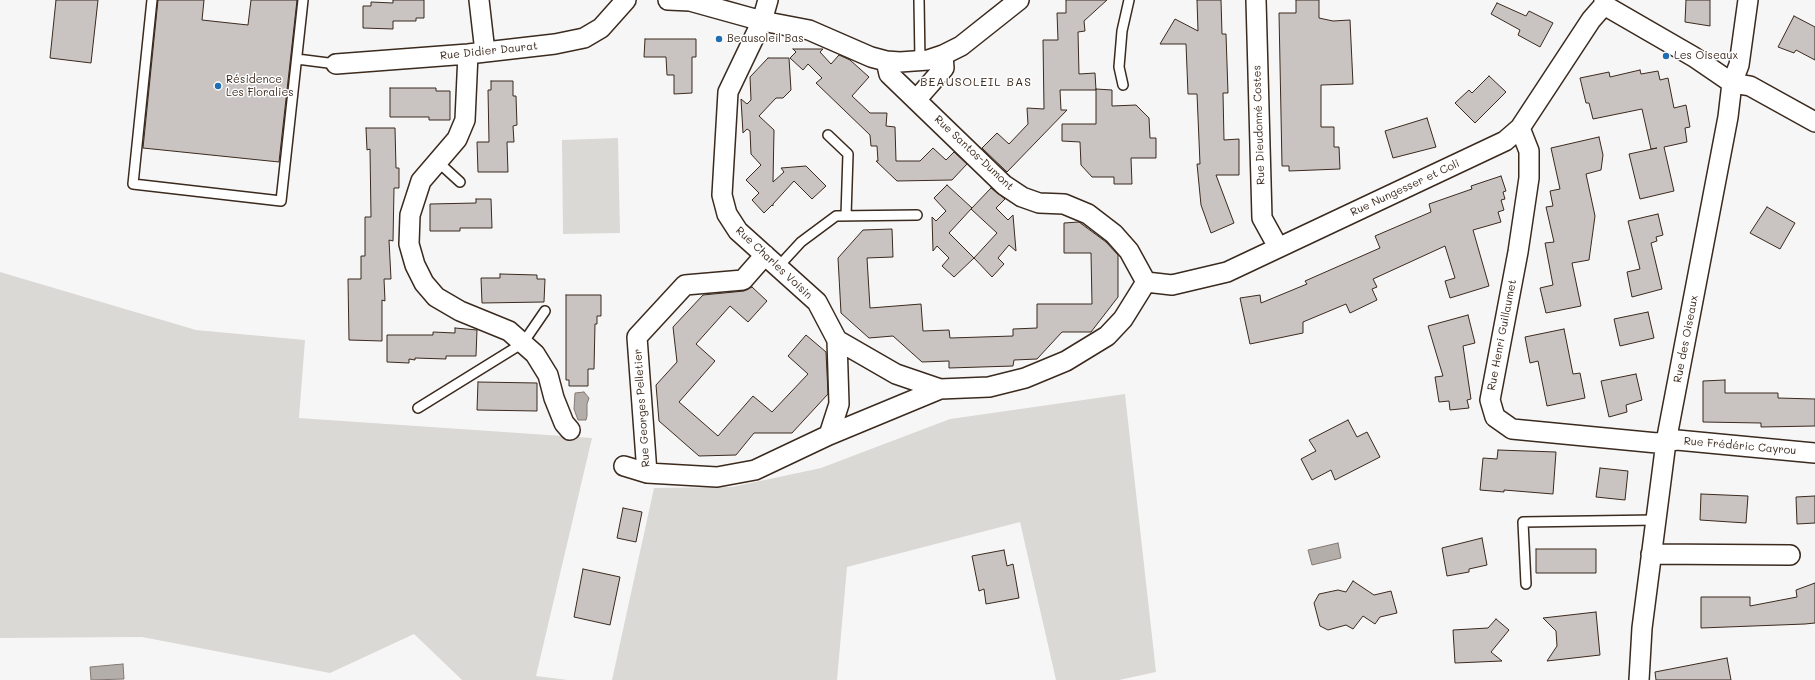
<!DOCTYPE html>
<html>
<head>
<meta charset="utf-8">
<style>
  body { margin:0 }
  canvas { display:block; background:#f7f6f6 }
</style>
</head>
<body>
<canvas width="1815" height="680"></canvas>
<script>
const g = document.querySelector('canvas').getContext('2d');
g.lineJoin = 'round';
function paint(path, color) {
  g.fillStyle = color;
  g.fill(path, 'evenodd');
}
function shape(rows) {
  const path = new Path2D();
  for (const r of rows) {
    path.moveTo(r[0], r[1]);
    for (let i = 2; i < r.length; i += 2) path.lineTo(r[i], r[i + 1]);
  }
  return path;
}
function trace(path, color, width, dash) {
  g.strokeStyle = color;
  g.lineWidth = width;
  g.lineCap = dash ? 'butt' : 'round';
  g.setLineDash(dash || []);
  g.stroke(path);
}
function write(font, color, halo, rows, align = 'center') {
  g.font = font + ' Mali,sans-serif';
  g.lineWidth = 3;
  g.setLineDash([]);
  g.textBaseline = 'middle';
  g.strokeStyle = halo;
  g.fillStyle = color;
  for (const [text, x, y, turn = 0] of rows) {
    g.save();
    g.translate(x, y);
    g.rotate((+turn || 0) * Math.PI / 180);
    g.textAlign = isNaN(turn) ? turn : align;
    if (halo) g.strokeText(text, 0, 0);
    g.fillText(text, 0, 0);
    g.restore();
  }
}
const green = shape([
  [618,138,620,233,563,234,562,140],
  [0,272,196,330,305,340,299,418,592,438,536,676,568,680,462,680,414,634,330,673,142,637,0,638],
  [1125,394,1156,672,1119,680,1056,680,1020,522,847,567,837,680,612,680,654,488,732,487,821,468,950,419]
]);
const water = shape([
  [584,392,589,398,587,404,587,416,586,420,578,420,574,409,575,393,584,392],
  [1338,543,1341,558,1312,565,1308,550,1338,543],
  [123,664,124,679,91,680,90,667,123,664]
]);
const building = shape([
  [56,0,98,0,91,63,50,58,56,0],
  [158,0,204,0,202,20,248,25,251,0,297,0,279,162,143,148,158,0],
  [393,0,424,0,424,18,416,18,416,21,393,21,393,29,363,28,363,6,371,6,371,2,393,3,393,0],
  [1066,0,1107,0,1084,21,1085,31,1078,32,1079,74,1095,73,1096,90,1060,90,1061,110,1067,110,1007,172,982,148,997,133,1009,144,1028,124,1027,108,1044,109,1043,40,1058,40,1057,13,1066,13,1066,0],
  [1197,0,1221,0,1222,34,1226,34,1228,93,1223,93,1224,140,1239,139,1239,175,1216,175,1234,223,1211,233,1201,205,1197,164,1200,164,1197,94,1188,94,1186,44,1160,44,1175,19,1198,31,1197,0],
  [1296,0,1319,0,1319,18,1333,21,1350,20,1353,84,1321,85,1321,127,1334,127,1334,147,1339,147,1340,169,1289,171,1289,166,1282,166,1279,13,1296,13,1296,0],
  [1686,0,1710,0,1710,26,1685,22,1686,0],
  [1497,3,1526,16,1529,11,1553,23,1540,47,1518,35,1520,30,1491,14,1497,3],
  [1794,16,1815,27,1815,60,1796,50,1794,53,1778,47,1794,16],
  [645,39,696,39,696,57,692,57,692,93,674,94,674,75,667,75,666,57,644,57,645,39],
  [793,49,823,49,820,52,831,64,839,55,850,60,869,77,852,96,870,113,887,113,886,126,895,127,896,161,920,161,933,148,946,160,954,152,967,164,952,180,897,181,876,161,878,161,877,146,871,146,870,135,816,83,822,78,808,64,803,70,790,58,796,52,793,49],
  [768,58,789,58,791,90,783,98,776,98,759,116,774,130,773,182,784,172,781,168,806,166,826,186,812,199,794,181,773,204,773,206,772,205,764,213,752,200,759,193,746,180,761,165,751,154,750,131,747,129,743,133,741,99,747,104,751,100,750,77,768,58],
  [1640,70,1641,74,1658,71,1660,80,1668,78,1674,108,1686,105,1690,127,1685,128,1687,142,1664,147,1674,191,1640,199,1629,154,1657,148,1651,149,1642,109,1593,119,1589,103,1586,103,1580,78,1609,72,1610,77,1640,70],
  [1489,76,1506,92,1475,123,1455,103,1469,90,1472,93,1489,76],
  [491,81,513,81,513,96,516,96,517,125,513,126,514,142,507,142,508,172,478,172,477,142,489,142,488,90,491,90,491,81],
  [390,88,436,88,436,91,450,91,450,120,429,120,429,117,390,117,390,88],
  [1096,89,1112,90,1112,106,1136,105,1149,118,1150,138,1156,138,1156,158,1131,158,1132,184,1114,184,1114,177,1092,177,1081,165,1080,142,1062,141,1062,124,1096,124,1096,89],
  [1427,118,1436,147,1393,158,1385,131,1427,118],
  [366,128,395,128,396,168,399,168,399,188,394,188,393,241,389,240,391,279,384,279,385,301,382,300,382,341,349,340,348,279,361,279,361,256,365,256,365,217,371,217,370,149,367,150,366,128],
  [1599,137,1603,155,1601,170,1586,174,1595,216,1589,260,1572,263,1581,306,1546,313,1540,288,1553,285,1545,243,1554,242,1546,207,1553,206,1550,191,1560,189,1551,148,1599,137],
  [1501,176,1506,191,1503,192,1505,199,1501,200,1504,210,1498,212,1501,222,1473,230,1489,286,1450,298,1445,281,1455,278,1445,246,1373,279,1377,287,1372,289,1377,300,1350,313,1346,304,1303,322,1303,333,1250,344,1240,298,1260,295,1261,303,1307,284,1305,281,1380,248,1375,236,1431,212,1429,204,1472,189,1471,186,1501,176],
  [947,185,972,208,949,233,974,258,954,277,942,266,949,258,937,246,933,251,932,217,936,221,946,211,934,198,947,185],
  [991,188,1005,199,996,208,1008,220,1013,215,1016,251,1009,245,998,258,1004,264,992,277,974,258,997,233,971,209,991,188],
  [476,199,491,199,492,228,460,228,460,231,430,231,430,204,476,203,476,199],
  [1767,207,1795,223,1780,249,1750,233,1767,207],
  [1658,214,1663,235,1656,237,1657,241,1651,243,1662,289,1632,297,1627,272,1640,269,1628,221,1658,214],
  [1079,222,1106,242,1118,255,1118,297,1091,332,1062,332,1037,359,1014,360,1013,366,949,368,949,361,922,362,893,336,869,338,841,313,838,258,863,230,892,229,893,257,867,258,870,308,921,304,923,331,949,330,950,338,1013,336,1013,329,1037,328,1037,304,1092,304,1091,253,1064,253,1064,223,1079,222],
  [500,274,537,275,537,279,545,279,544,302,482,303,481,278,500,278,500,274],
  [752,287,767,301,748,322,730,306,696,344,715,361,679,402,718,436,753,396,772,412,808,374,788,356,806,335,826,352,828,394,792,433,754,433,736,455,699,456,659,421,656,385,677,362,673,327,703,295,744,291,752,287],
  [566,295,601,295,601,316,597,316,597,324,595,324,594,369,588,369,588,386,569,386,569,380,566,380,566,295],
  [1648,312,1654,338,1620,346,1614,319,1648,312],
  [1468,315,1475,343,1463,346,1471,399,1467,400,1469,408,1450,410,1449,401,1439,402,1435,377,1443,376,1428,326,1468,315],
  [455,328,477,330,476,356,446,356,446,359,415,358,415,360,409,359,409,363,387,362,387,335,433,335,433,332,455,333,455,328],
  [1564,329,1573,374,1580,373,1585,398,1547,406,1538,361,1530,363,1525,337,1564,329],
  [1636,374,1642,400,1626,405,1627,412,1609,417,1601,381,1636,374],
  [1725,380,1725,393,1778,393,1778,398,1815,399,1815,426,1761,427,1761,423,1703,422,1703,381,1725,380],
  [478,382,537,383,537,411,477,410,478,382],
  [1348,420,1357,437,1367,432,1380,457,1335,480,1331,470,1312,480,1301,459,1316,451,1309,440,1348,420],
  [1498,450,1556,452,1553,494,1504,490,1504,492,1480,490,1483,458,1497,459,1498,450],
  [1600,468,1628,471,1625,500,1596,497,1600,468],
  [1701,494,1748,496,1746,523,1700,520,1701,494],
  [1815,496,1815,523,1797,524,1796,497,1815,496],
  [623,508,642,512,636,542,617,538,623,508],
  [1482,538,1487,565,1469,569,1469,572,1447,576,1442,548,1482,538],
  [1536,549,1596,549,1596,573,1536,573,1536,549],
  [1004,550,1007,566,1013,564,1019,598,986,604,984,589,979,591,972,556,1004,550],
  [583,569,620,577,610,625,574,617,583,569],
  [1353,581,1374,595,1391,591,1397,613,1380,617,1375,624,1363,616,1353,629,1346,625,1328,630,1320,626,1314,603,1319,594,1338,590,1346,592,1353,581],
  [1815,583,1815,623,1805,624,1701,628,1701,597,1750,597,1750,606,1797,597,1796,590,1815,583],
  [1596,612,1600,655,1547,661,1557,646,1556,631,1543,618,1596,612],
  [1496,619,1509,630,1491,652,1502,661,1455,663,1453,630,1488,628,1496,619],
  [1727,658,1731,680,1656,680,1655,672,1727,658]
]);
const service = shape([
  [152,0,133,184,281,201,303,0],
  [919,0,920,61],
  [297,59,336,64],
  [1123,85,1119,67,1122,31,1129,0],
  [828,135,848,154,846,216],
  [437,161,460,182],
  [778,267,801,242,836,216,917,215],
  [418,408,523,343,545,311],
  [1526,584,1523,522,1656,520]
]);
const minor = shape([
  [479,0,485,52],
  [668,0,690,1,762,21,809,30,871,57,886,61,900,62,928,60,943,55,961,46,1019,0],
  [768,0,762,21,728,92,722,195,727,214,738,231,817,302,837,340,896,374,940,389,989,387,1025,378,1066,361,1107,336,1123,319,1146,282],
  [1256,0,1262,218,1278,247],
  [1604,0,1604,5,1694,57,1732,83,1750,86,1815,122],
  [468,54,465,120,457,139,421,181,410,215,409,244,415,265,424,283,436,297,460,311,509,331,535,354,548,375,554,398,564,423,570,430],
  [886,61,889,74,1004,185,1022,197,1039,203,1064,204,1088,214,1114,234,1129,251,1146,282],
  [336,64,468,54,555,44,584,38,601,28,626,0],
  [916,100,944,68,943,55],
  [1520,128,1529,151,1529,178,1518,252,1490,400,1495,417,1512,429,1657,443,1677,440,1815,453],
  [765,255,743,280,685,285,637,337,647,473,717,477,755,470,829,435,839,404,837,340],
  [1146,282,1172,285,1227,272,1505,141,1520,128,1591,20,1604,5],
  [829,435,940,389],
  [624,466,647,473],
  [1651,554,1790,555],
  [1639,680,1642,628,1666,442,1728,117,1732,83,1739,65,1748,0]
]);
const markers = [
  [719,39,4,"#1f6fb2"],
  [1666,56,4,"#1f6fb2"],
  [218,86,4,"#1f6fb2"]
];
const poiNames = [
  ["Beausoleil Bas",727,39],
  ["Les Oiseaux",1674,56],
  ["Résidence",226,80],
  ["Les Floralies",226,93]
];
const streetNames = [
  ["Rue Didier Daurat",489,51,-6],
  ["Rue Dieudonné Costes",1259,125,-92],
  ["Rue Santos-Dumont",974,153,43],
  ["Rue Nungesser et Coli",1405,188,-25],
  ["Rue Charles Voisin",774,263,43],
  ["Rue Henri Guillaumet",1502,335,-79],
  ["Rue des Oiseaux",1686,339,-79],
  ["Rue Georges Pelletier",642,408,-94],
  ["Rue Frédéric Cayrou",1740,446,5]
];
const neighbourhoodNames = [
  ["BEAUSOLEIL BAS",976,82]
];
paint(green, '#dbd9d6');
paint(water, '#b4aeaa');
trace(water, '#847972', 1);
paint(building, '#c9c3c1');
trace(building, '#3b2a1e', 1);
trace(service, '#3b2a1e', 12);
trace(minor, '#3b2a1e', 22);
trace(service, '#fff', 9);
trace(minor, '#fff', 19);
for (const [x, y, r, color] of markers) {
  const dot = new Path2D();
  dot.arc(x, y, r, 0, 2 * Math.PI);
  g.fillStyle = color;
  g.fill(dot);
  trace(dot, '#fff', 1.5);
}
write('11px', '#3b2a1e', '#fff', poiNames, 'left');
write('11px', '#3b2a1e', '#fff', streetNames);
g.letterSpacing = '1px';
write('12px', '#3b2a1e', '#fff', neighbourhoodNames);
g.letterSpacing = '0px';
</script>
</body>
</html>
